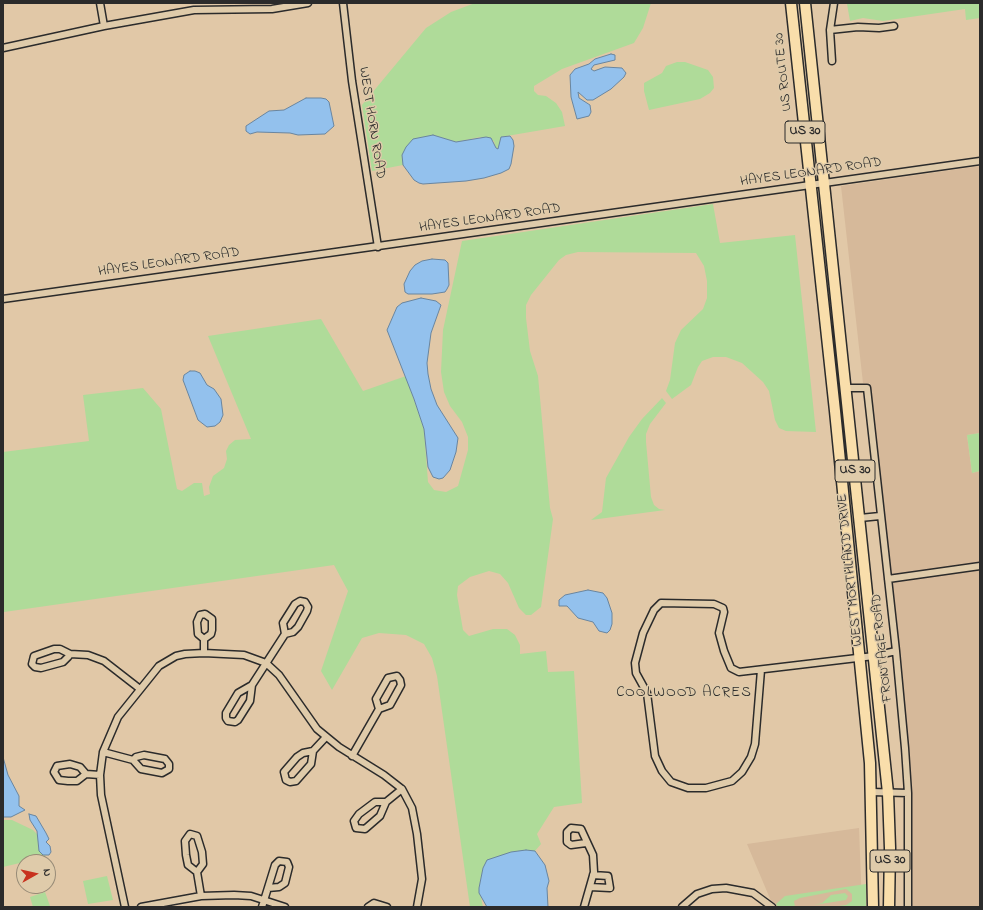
<!DOCTYPE html>
<html>
<head>
<meta charset="utf-8">
<style>
  body { margin:0 }
  #map { position:relative; width:983px; height:910px; overflow:hidden; background:#e1c8a7; font-family:"Indie Flower",sans-serif }
  canvas { display:block }
  .frame { position:absolute; inset:0; border:4px solid #2b2b2b; pointer-events:none }
  .north { position:absolute; left:16px; top:854px; width:40px; height:40px; box-sizing:border-box; background:#dfcbaa; border:1px solid #978b77; border-radius:50%; rotate:82deg; font-size:11px; font-weight:700; line-height:16px; text-align:center; color:#2b2b2b }
  .north::after { content:''; display:block; margin:auto; width:14px; height:18px; background:#c8321e; clip-path:polygon(50% 0,100% 100%,50% 72%,0 100%) }
</style>
</head>
<body>
<div id="map">
<canvas width="983" height="910"></canvas>
<div class="frame"></div>
<div class="north">N</div>
</div>
<script>
const g = document.querySelector('canvas').getContext('2d');
g.lineJoin = 'round';
function paint(path, color) {
  g.fillStyle = color;
  g.fill(path, 'evenodd');
}
function shape(rows) {
  const path = new Path2D();
  for (const r of rows) {
    path.moveTo(r[0], r[1]);
    for (let i = 2; i < r.length; i += 2) path.lineTo(r[i], r[i + 1]);
  }
  return path;
}
function trace(path, color, width, dash) {
  g.strokeStyle = color;
  g.lineWidth = width;
  g.lineCap = dash ? 'butt' : 'round';
  g.setLineDash(dash || []);
  g.stroke(path);
}
function write(font, color, halo, rows, align = 'center') {
  g.font = font + ' "Indie Flower",sans-serif';
  g.lineWidth = 3;
  g.setLineDash([]);
  g.textBaseline = 'middle';
  g.strokeStyle = halo;
  g.fillStyle = color;
  for (const [text, x, y, turn = 0] of rows) {
    g.save();
    g.translate(x, y);
    g.rotate((+turn || 0) * Math.PI / 180);
    g.textAlign = isNaN(turn) ? turn : align;
    if (halo) g.strokeText(text, 0, 0);
    g.fillText(text, 0, 0);
    g.restore();
  }
}
const built = shape([
  [980,166,980,433,967,435,972,473,980,471,980,907,912,907,912,844,910,781,870,383,863,383,841,186],
  [859,828,862,907,778,907,771,901,747,844]
]);
const green = shape([
  [475,3,651,3,643,28,634,43,562,69,534,86,534,91,538,95,546,96,556,103,562,112,565,126,501,137,498,149,495,146,494,141,480,137,456,142,433,135,402,155,403,165,372,171,362,105,426,28,451,12],
  [854,3,980,3,980,18,966,20,965,9,883,21,863,18,850,21,847,4],
  [677,62,685,62,708,70,713,77,714,88,710,93,700,99,649,110,644,91,644,83,662,73,666,66],
  [713,204,720,243,795,235,816,432,786,431,779,428,775,420,769,391,763,382,742,363,726,357,713,357,702,361,698,367,691,385,672,399,666,391,670,380,675,343,681,330,703,309,707,298,707,281,704,266,696,253,578,252,566,255,559,260,531,295,526,305,526,318,530,351,538,376,550,508,553,519,541,607,531,615,526,615,519,608,508,583,500,574,489,571,470,577,458,586,457,595,463,630,469,636,493,629,507,629,515,635,520,645,520,654,546,651,548,672,574,671,582,803,554,807,537,834,541,844,535,851,511,852,483,868,479,888,483,907,470,907,437,676,432,658,424,644,406,635,379,633,362,638,332,690,321,671,348,591,334,565,4,612,3,616,3,452,89,441,83,395,143,388,161,409,177,489,182,491,194,483,202,483,204,496,210,494,209,487,213,476,224,468,227,459,226,451,229,445,235,440,251,439,208,336,321,319,363,391,406,376,424,429,428,482,434,490,446,492,458,486,468,450,468,437,462,422,450,406,444,392,441,372,443,330,462,241],
  [662,398,666,403,650,424,646,434,646,442,651,497,654,505,659,509,665,510,591,520,602,512,606,478,629,437,642,419],
  [980,433,980,471,972,473,967,435],
  [3,820,12,820,33,830,38,835,38,848,45,855,44,859,38,862,24,862,3,867],
  [107,876,113,900,88,904,83,881],
  [866,884,866,907,831,907,846,905,852,901,852,894,846,889,800,898,794,901,795,907,778,907,776,904,785,896],
  [45,892,50,906,33,907,30,897],
  [845,893,848,896,846,900,814,905,822,903,831,895]
]);
const water = shape([
  [611,54,615,55,615,60,594,65,591,69,594,71,605,67,622,68,626,73,624,77,611,89,593,100,587,100,578,92,579,98,590,105,591,112,589,116,577,119,571,97,570,75,575,69,589,64,595,59,611,54],
  [306,98,321,98,326,99,329,102,334,126,325,134,298,135,290,133,257,132,250,134,246,131,246,126,269,111,284,110,306,98],
  [433,135,456,142,486,137,491,138,496,148,498,149,501,137,510,136,513,140,514,146,511,164,509,169,501,173,484,178,466,181,423,184,419,183,414,180,403,165,402,155,406,147,413,139,433,135],
  [432,259,445,260,448,263,449,285,447,289,445,292,432,294,408,294,405,292,404,284,410,271,415,265,422,261,432,259],
  [421,298,436,301,441,305,431,333,427,363,428,374,431,389,437,405,458,438,456,452,450,470,443,478,439,479,433,477,428,467,424,429,414,399,387,330,397,307,402,303,421,298],
  [190,371,195,371,200,373,207,385,214,389,221,399,223,415,220,422,215,426,207,427,198,420,183,380,184,375,190,371],
  [588,590,603,593,607,598,612,613,612,624,610,630,607,633,599,631,593,622,578,618,567,606,559,606,559,600,565,595,588,590],
  [3,757,8,775,19,796,19,806,25,810,11,817,3,817,3,757],
  [29,814,36,816,46,833,49,839,46,842,50,846,51,852,49,855,43,855,39,851,37,831,30,820,29,814],
  [526,850,535,851,545,865,549,881,547,888,548,907,487,907,479,893,479,888,483,868,487,860,511,852,526,850]
]);
const minor = shape([
  [100,3,104,26],
  [343,3,352,81,378,247],
  [830,30,858,27,879,28,894,26],
  [3,48,104,26,194,10,272,9,308,3],
  [832,61,830,30,834,3],
  [3,299,980,161],
  [847,388,867,388,896,651,905,748,908,793,908,907],
  [860,518,880,516],
  [888,579,980,566],
  [204,639,198,634,197,622,200,615,205,614,212,619,212,630,211,634,204,639,204,653],
  [70,654,68,657,63,662,41,668,35,667,32,664,34,656,54,649,60,649,70,654,88,655,104,661,140,689],
  [761,670,755,744,751,757,742,772,732,781,706,788,688,788,671,782,662,771,655,756,647,693,636,673,635,663,643,633,654,610,661,603,714,604,723,608,724,612,719,633,724,651,731,668,739,672,874,656,896,651],
  [252,685,250,701,238,720,235,722,228,721,226,718,226,713,238,693,252,685,285,634,293,632,298,627,307,611,308,607,305,602,300,601,295,604,283,623,285,634],
  [313,751,311,764,296,781,290,782,286,780,284,772,297,757,303,753,313,751,326,737],
  [103,752,133,760,141,769,162,773,169,769,169,764,165,759,144,755,136,757,133,760],
  [352,756,379,709,390,705,401,685,400,680,397,676,388,678,376,699,379,709],
  [86,774,77,781,68,781,59,780,54,772,57,766,70,764,80,767,86,774,100,775],
  [871,792,908,793],
  [386,802,380,816,365,829,356,828,354,821,359,814,375,802,386,802,402,789],
  [197,872,188,865,186,855,185,841,190,834,197,836,202,852,203,864,197,872,201,896],
  [590,887,610,888,608,876,593,875],
  [125,907,101,795,100,775,103,752,118,717,159,666,176,656,185,654,204,653,244,655,266,663,279,675,317,729,339,747,384,775,402,789,412,808,417,834,422,879,417,907],
  [141,907,201,896,234,895,251,896,285,907],
  [262,907,275,865,279,861,287,862,289,867,285,883,279,887,268,888],
  [368,907,374,903,387,907],
  [584,907,594,872,593,855,581,829,571,828,567,832,567,842,571,845,586,843],
  [682,907,697,894,712,889,726,888,753,893,772,907]
]);
const trunk = shape([
  [791,3,835,411,870,763,873,907],
  [805,3,888,793,890,848,889,907]
]);
const shields = [
  [805,132,40],
  [855,471,40],
  [890,861,40]
];
const shieldNames = [
  ["US 30",805,132],
  ["US 30",855,471],
  ["US 30",890,861]
];
const streetNames = [
  ["US ROUTE 30",784,72,-96],
  ["WEST HORN ROAD",371,123,81],
  ["HAYES LEONARD ROAD",811,173,-8],
  ["HAYES LEONARD ROAD",490,219,-8],
  ["HAYES LEONARD ROAD",169,263,-8],
  ["WEST MORTHLAND DRIVE",851,570,-96],
  ["FRONTAGE ROAD",883,648,-96]
];
const neighbourhoodNames = [
  ["COOLWOOD ACRES",684,694]
];
paint(built, '#d6b99a');
paint(green, '#afdb99');
paint(water, '#93c1ed');
trace(water, '#69859f', 1);
trace(minor, '#2b2b2b', 9);
trace(trunk, '#2b2b2b', 13);
trace(minor, '#dfcbaa', 6);
trace(trunk, '#f9deab', 10);
for (const [x, y, w] of shields) {
  const box = new Path2D();
  box.roundRect(x - w / 2, y - 11, w, 22, 3);
  g.fillStyle = '#dfcbaa';
  g.fill(box);
  trace(box, '#2b2b2b', 1);
}
write('bold 13px', '#2b2b2b', null, shieldNames);
write('14px', '#2b2b2b', '#dfcbaa', streetNames);
g.letterSpacing = '1px';
write('15px', '#2b2b2b', '#dfcbaa', neighbourhoodNames);
g.letterSpacing = '0px';
</script>
</body>
</html>
